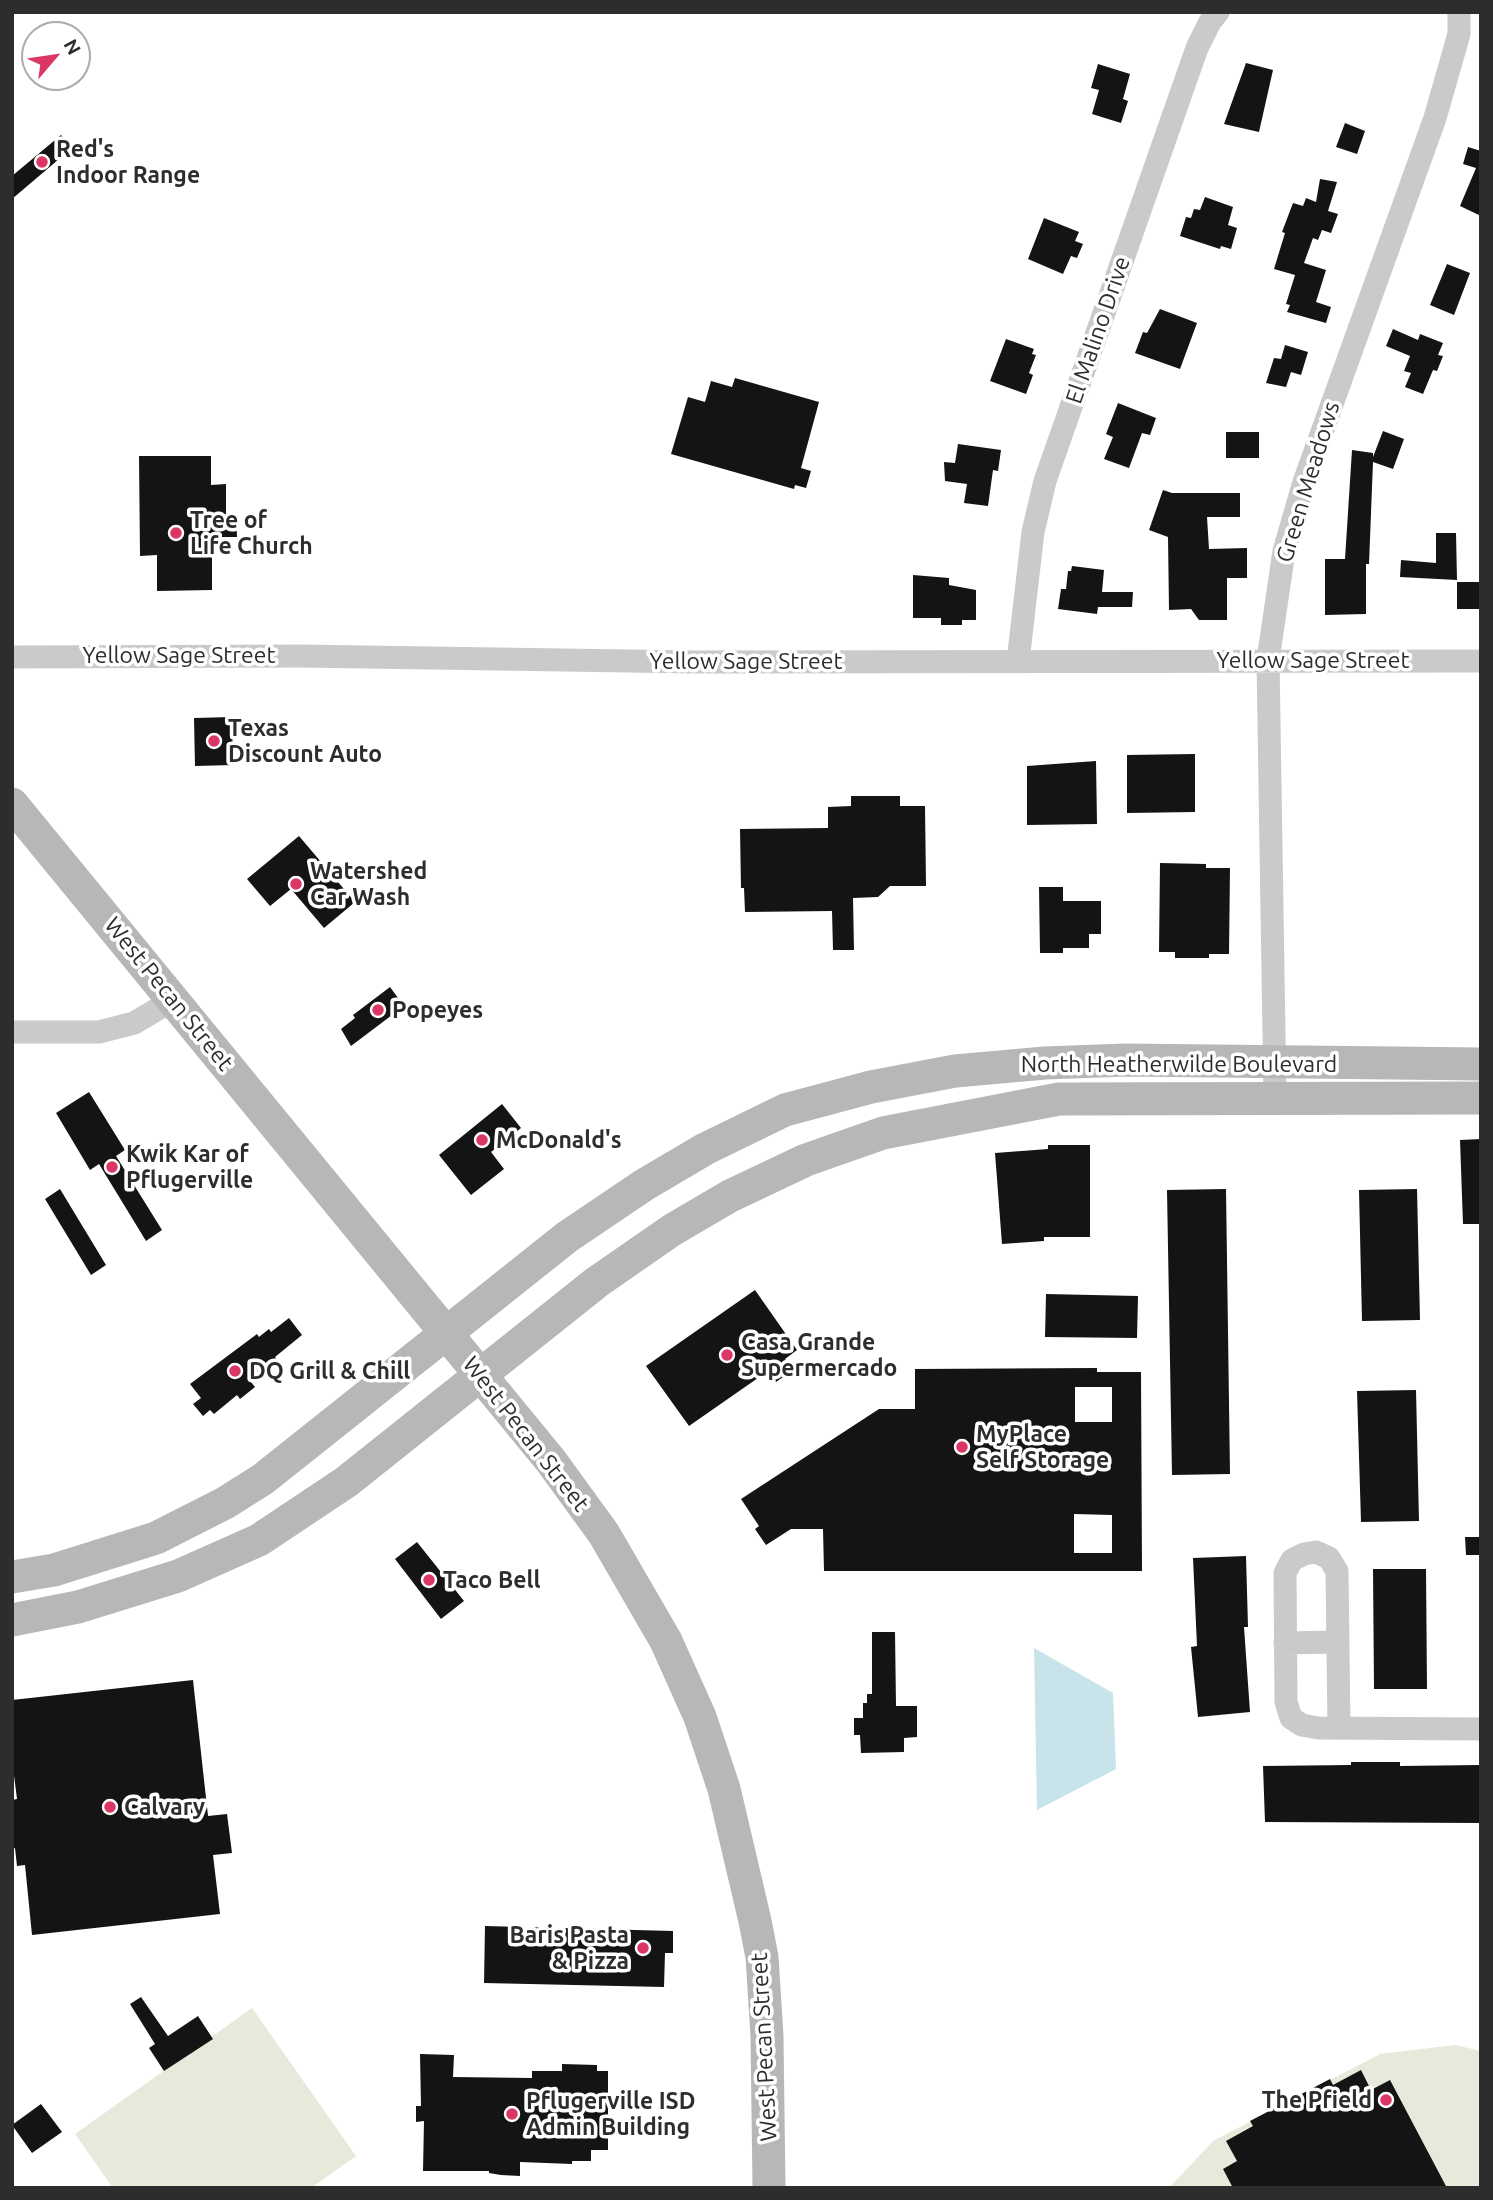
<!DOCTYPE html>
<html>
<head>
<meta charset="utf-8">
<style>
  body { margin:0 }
  #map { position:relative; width:1493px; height:2200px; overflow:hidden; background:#fff; font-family:Ubuntu,sans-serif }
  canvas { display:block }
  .frame { position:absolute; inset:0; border:14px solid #2d2d2d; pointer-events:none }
  .north { position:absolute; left:21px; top:21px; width:70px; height:70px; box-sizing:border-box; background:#fff; border:2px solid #ababab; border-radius:50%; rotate:61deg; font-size:19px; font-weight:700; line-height:28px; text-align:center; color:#2d2d2d }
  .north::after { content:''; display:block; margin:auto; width:24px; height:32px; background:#db3765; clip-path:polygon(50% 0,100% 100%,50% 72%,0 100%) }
</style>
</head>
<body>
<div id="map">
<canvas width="1493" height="2200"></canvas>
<div class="frame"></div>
<div class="north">N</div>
</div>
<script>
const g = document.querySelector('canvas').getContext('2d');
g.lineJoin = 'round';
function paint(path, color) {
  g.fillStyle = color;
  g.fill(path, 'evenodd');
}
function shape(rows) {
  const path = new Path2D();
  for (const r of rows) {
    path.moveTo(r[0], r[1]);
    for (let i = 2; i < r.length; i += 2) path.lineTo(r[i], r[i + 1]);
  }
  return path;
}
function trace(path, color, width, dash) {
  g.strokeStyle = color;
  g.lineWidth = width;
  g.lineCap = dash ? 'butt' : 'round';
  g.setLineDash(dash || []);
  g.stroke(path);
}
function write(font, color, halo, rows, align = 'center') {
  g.font = font + ' Ubuntu,sans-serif';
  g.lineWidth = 7;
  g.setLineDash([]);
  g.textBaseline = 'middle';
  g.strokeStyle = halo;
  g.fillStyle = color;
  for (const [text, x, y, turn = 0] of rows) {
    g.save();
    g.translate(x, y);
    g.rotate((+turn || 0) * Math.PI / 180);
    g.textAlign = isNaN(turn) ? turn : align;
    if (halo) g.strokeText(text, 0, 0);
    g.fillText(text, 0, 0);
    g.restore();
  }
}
const green = shape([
  [252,2008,356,2156,311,2188,113,2188,75,2134],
  [1455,2045,1481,2051,1481,2188,1169,2188,1213,2141,1380,2054]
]);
const water = shape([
  [1034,1648,1113,1693,1116,1769,1037,1810]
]);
const building = shape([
  [1246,63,1273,70,1259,132,1224,124],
  [1098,64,1130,74,1123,99,1128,101,1121,123,1092,114,1099,90,1091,88],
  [1345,123,1365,131,1357,154,1336,147],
  [61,135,72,148,12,199,12,176],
  [1468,147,1481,151,1481,216,1460,206,1476,168,1463,164],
  [1320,179,1337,182,1328,211,1338,214,1331,233,1322,230,1318,240,1313,238,1304,263,1326,270,1316,302,1331,307,1326,323,1287,312,1290,305,1286,304,1295,275,1274,269,1285,233,1282,232,1293,203,1303,206,1306,198,1316,202],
  [1205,197,1233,207,1228,225,1237,228,1231,249,1221,246,1220,249,1180,236,1186,217,1191,218,1194,209,1200,210],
  [1044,218,1079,232,1075,241,1083,244,1077,258,1071,256,1063,274,1028,259],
  [1447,264,1470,273,1454,315,1430,305],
  [1160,309,1197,323,1180,369,1135,353,1143,332,1147,333],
  [1393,329,1418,340,1420,334,1443,343,1438,355,1443,356,1437,371,1433,370,1423,394,1405,387,1411,373,1404,371,1410,356,1386,346],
  [1006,339,1034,349,1032,354,1036,355,1029,373,1033,375,1026,394,990,381],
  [1285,345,1308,352,1301,375,1291,372,1286,387,1266,383,1274,358,1281,359],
  [735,378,819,402,801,468,811,471,806,488,795,485,794,489,671,454,688,397,705,402,711,381,732,387],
  [1118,403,1156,418,1150,435,1142,433,1129,468,1104,459,1113,437,1106,434],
  [1383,431,1404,439,1393,469,1373,462,1369,564,1366,564,1366,614,1325,615,1325,559,1345,559,1352,450,1373,453,1373,457],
  [1226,432,1259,432,1259,458,1226,458],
  [958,444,1001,450,998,471,993,470,988,506,964,503,967,484,945,481,944,462,955,463],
  [139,456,211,456,211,485,226,484,226,514,236,514,237,537,212,537,212,590,157,591,157,555,140,556],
  [1163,490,1172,493,1240,493,1240,517,1207,517,1209,549,1247,548,1247,578,1227,578,1227,620,1199,620,1191,609,1169,610,1168,537,1149,530],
  [1436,533,1456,533,1457,580,1400,577,1401,560,1436,563],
  [1072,566,1104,570,1102,592,1133,592,1132,607,1098,607,1097,614,1058,609,1061,589,1066,589,1068,571,1071,571],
  [913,575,949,578,949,585,976,590,976,620,962,620,962,625,941,625,941,618,913,618],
  [1457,582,1481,582,1481,609,1457,609],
  [232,717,233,765,195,766,194,718],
  [1195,754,1195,812,1127,813,1127,755],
  [1096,761,1097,824,1027,825,1027,766],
  [851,796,900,796,900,806,925,806,926,886,890,886,878,897,853,898,854,950,833,950,832,911,745,912,744,888,741,888,740,829,828,828,828,807,851,806],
  [299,836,355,902,324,928,291,889,270,906,247,879],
  [1160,863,1206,864,1206,868,1230,868,1229,954,1209,954,1209,958,1175,958,1175,952,1159,952],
  [1039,887,1063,887,1063,901,1101,901,1101,934,1089,934,1089,948,1063,948,1063,953,1040,953],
  [390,987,404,1006,351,1046,341,1029,355,1018,353,1015],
  [89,1092,125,1150,116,1156,162,1230,146,1241,99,1164,90,1170,56,1113],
  [502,1104,521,1128,491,1152,504,1169,471,1195,439,1155],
  [1481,1139,1481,1224,1463,1224,1460,1140],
  [1048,1145,1090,1145,1090,1237,1044,1237,1044,1241,1002,1244,995,1153,1048,1149],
  [60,1189,106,1265,91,1275,45,1199],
  [1226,1189,1230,1474,1172,1475,1167,1190],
  [1417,1189,1420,1320,1362,1321,1359,1190],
  [755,1290,797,1350,785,1359,793,1370,776,1382,768,1371,689,1426,646,1366],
  [1046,1294,1138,1296,1137,1338,1045,1337],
  [289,1318,302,1335,275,1357,278,1361,251,1382,255,1387,240,1399,237,1395,214,1414,210,1410,203,1416,193,1404,201,1398,190,1384,257,1334,259,1337,269,1329,271,1332],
  [1097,1368,1097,1372,1141,1372,1142,1571,824,1571,823,1529,791,1529,766,1545,755,1529,759,1526,741,1499,879,1409,915,1409,915,1369],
  [1075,1387,1112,1387,1112,1422,1075,1422],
  [1074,1514,1112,1515,1112,1553,1074,1553],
  [1416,1390,1419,1521,1361,1522,1357,1391],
  [1465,1537,1481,1537,1481,1555,1466,1555],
  [417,1542,464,1601,441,1619,395,1559],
  [1246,1556,1248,1627,1244,1627,1250,1712,1198,1717,1191,1647,1197,1646,1193,1558],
  [1373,1569,1426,1569,1427,1689,1374,1689],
  [872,1632,895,1632,896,1706,917,1706,917,1737,904,1738,904,1752,861,1753,860,1735,854,1735,854,1718,863,1718,863,1703,867,1703,867,1694,872,1694],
  [193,1680,208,1816,227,1814,232,1853,213,1855,220,1914,32,1935,25,1865,17,1866,15,1848,12,1849,12,1800,17,1799,12,1760,12,1700],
  [1351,1762,1400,1762,1400,1766,1481,1765,1481,1823,1265,1822,1263,1766,1351,1765],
  [485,1926,673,1931,673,1953,665,1953,664,1987,484,1983],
  [141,1997,168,2036,198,2016,213,2039,164,2071,149,2048,155,2044,130,2004],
  [420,2054,454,2055,453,2077,532,2078,532,2071,562,2071,562,2064,597,2065,597,2071,608,2071,608,2150,591,2150,591,2161,572,2161,572,2164,520,2162,520,2176,501,2175,489,2173,489,2171,423,2171,424,2121,416,2122,416,2106,421,2106],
  [1361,2070,1371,2090,1390,2080,1447,2188,1233,2188,1223,2169,1237,2161,1226,2141,1253,2126,1250,2121,1330,2079,1333,2085],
  [41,2104,62,2132,32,2153,12,2125]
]);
const minor = shape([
  [12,657,300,656,695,662,1481,661],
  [1018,661,1033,532,1045,481,1197,48,1210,22,1218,12],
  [12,1032,99,1032,134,1023,173,1000],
  [1275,1097,1268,660,1284,551,1304,482,1435,118,1459,34,1459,12],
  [1285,1643,1338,1642],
  [1339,1728,1337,1571,1329,1558,1316,1552,1304,1554,1292,1560,1285,1573,1286,1702,1291,1718,1302,1725,1318,1728,1481,1729]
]);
const secondary = shape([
  [12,804,551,1461,604,1534,666,1641,700,1717,724,1789,755,1921,762,1957,767,2036,769,2188],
  [12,1577,54,1570,156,1538,225,1503,263,1479,567,1237,644,1185,705,1149,785,1110,871,1087,955,1071,1045,1063,1126,1060,1481,1064],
  [12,1620,78,1607,178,1576,259,1540,346,1482,597,1282,672,1230,730,1196,806,1160,883,1133,1059,1099,1481,1098]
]);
const markers = [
  [42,162,7,"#db3765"],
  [176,533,7,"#db3765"],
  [214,741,7,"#db3765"],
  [296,884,7,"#db3765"],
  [378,1010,7,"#db3765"],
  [482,1140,7,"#db3765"],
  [112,1167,7,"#db3765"],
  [727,1355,7,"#db3765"],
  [235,1371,7,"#db3765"],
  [962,1447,7,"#db3765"],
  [429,1580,7,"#db3765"],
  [110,1807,7,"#db3765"],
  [643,1948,7,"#db3765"],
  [1386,2100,7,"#db3765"],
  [512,2114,7,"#db3765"]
];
const poiNames = [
  ["Red's",56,149],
  ["Indoor Range",56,175],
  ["Tree of",190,520],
  ["Life Church",190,546],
  ["Texas",228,728],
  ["Discount Auto",228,754],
  ["Watershed",310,871],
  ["Car Wash",310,897],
  ["Popeyes",392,1010],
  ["McDonald's",496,1140],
  ["Kwik Kar of",126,1154],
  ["Pflugerville",126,1180],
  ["Casa Grande",741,1342],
  ["Supermercado",741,1368],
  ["DQ Grill & Chill",249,1371],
  ["MyPlace",976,1434],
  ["Self Storage",976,1460],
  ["Taco Bell",443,1580],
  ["Calvary",124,1807],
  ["Baris Pasta",629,1935,"right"],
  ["& Pizza",629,1961,"right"],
  ["The Pfield",1372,2100,"right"],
  ["Pflugerville ISD",526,2101],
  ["Admin Building",526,2127]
];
const streetNames = [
  ["El Malino Drive",1098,330,-71],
  ["Green Meadows",1308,482,-73],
  ["Yellow Sage Street",179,655],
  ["Yellow Sage Street",1313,660],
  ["Yellow Sage Street",746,661],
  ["West Pecan Street",169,994,51],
  ["North Heatherwilde Boulevard",1179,1064],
  ["West Pecan Street",526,1434,52],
  ["West Pecan Street",764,2047,-93]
];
paint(green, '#e6eadb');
paint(water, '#c8e3e9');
paint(building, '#141414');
trace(minor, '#cacaca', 23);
trace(secondary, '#b7b7b7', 33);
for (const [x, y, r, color] of markers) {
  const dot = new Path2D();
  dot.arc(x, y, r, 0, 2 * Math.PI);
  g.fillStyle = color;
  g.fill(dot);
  trace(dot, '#fff', 2.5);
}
write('bold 23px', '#2d2d2d', '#fff', poiNames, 'left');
write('23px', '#2d2d2d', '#fff', streetNames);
</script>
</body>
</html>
